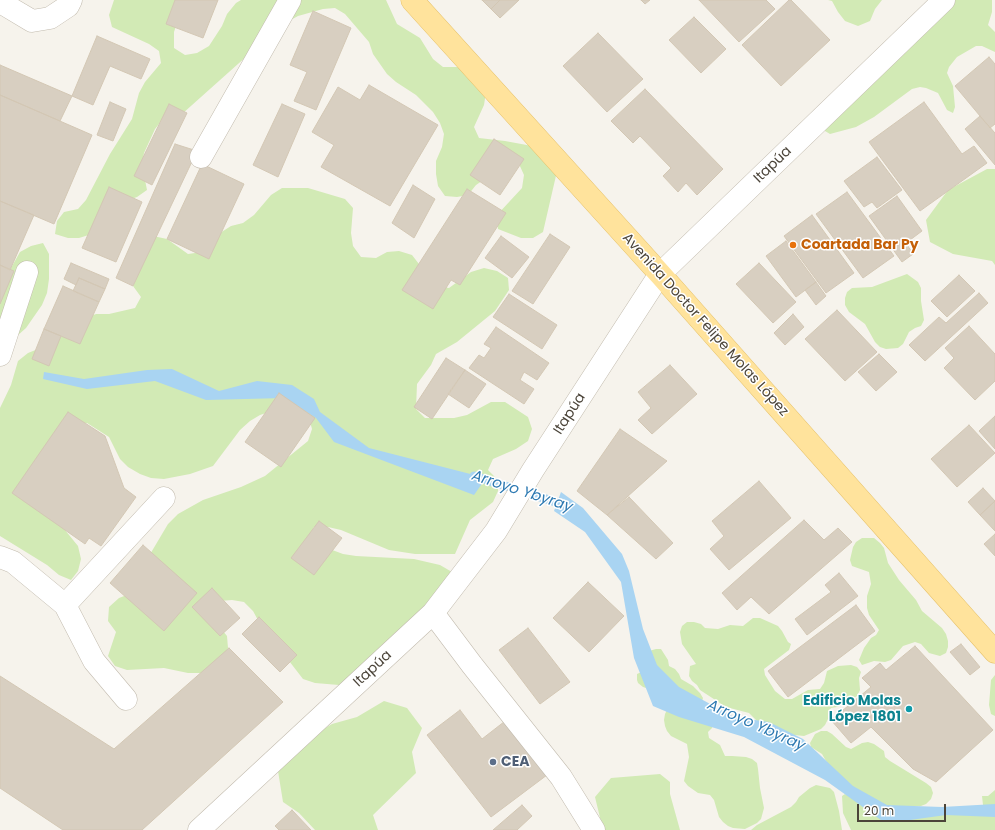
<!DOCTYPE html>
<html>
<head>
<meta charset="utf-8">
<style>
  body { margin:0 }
  #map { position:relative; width:995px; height:830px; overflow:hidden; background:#f6f3ec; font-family:Poppins,sans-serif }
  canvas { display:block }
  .scale { position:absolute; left:857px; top:804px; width:89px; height:18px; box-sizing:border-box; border:2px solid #4b4439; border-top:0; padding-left:5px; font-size:12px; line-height:14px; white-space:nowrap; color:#4b4439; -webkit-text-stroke:3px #fff; paint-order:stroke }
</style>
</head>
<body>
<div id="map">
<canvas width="995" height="830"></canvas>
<div class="scale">20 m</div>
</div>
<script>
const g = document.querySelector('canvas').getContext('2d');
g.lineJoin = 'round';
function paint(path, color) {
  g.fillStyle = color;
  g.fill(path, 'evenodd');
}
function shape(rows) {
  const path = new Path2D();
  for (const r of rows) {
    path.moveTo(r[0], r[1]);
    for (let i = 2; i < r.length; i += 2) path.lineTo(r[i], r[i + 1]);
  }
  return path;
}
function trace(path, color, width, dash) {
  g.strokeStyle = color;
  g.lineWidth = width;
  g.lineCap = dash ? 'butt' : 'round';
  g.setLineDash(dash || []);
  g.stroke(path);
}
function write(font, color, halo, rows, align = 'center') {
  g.font = font + ' Poppins,sans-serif';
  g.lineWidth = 3;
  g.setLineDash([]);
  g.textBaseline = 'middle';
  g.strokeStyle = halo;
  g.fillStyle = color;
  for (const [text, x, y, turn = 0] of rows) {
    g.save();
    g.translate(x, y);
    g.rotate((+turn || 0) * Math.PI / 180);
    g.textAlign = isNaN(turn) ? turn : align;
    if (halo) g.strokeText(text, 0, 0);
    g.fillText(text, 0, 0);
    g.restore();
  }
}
const green = shape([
  [114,0,183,0,182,8,174,32,174,48,185,55,197,53,209,46,222,26,227,14,236,3,241,0,386,0,397,24,420,38,433,59,443,67,457,67,469,72,486,92,484,105,474,127,479,138,505,141,543,148,558,167,543,232,533,238,521,238,498,229,497,215,522,188,524,175,519,164,507,164,476,185,468,195,457,197,445,196,438,186,436,174,436,161,442,147,444,134,440,123,433,112,416,95,396,82,387,74,373,54,369,42,345,14,335,8,323,9,298,16,287,22,257,47,182,114,170,110,155,129,144,153,142,165,147,190,137,197,114,205,92,234,79,238,68,238,55,234,57,221,64,212,78,209,86,200,110,154,132,119,139,93,145,82,161,63,159,51,149,44,112,27,109,15],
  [828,0,882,0,875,9,870,21,858,26,845,21,838,12,832,1],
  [952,0,992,0,992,12,988,25,995,32,995,52,982,46,976,46,957,57,949,67,947,73,953,86,955,107,953,113,947,110,938,93,926,88,920,87,912,89,874,117,856,127,830,134,825,131,825,112],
  [987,169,995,169,995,265,992,261,953,254,930,242,926,220,948,190],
  [282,188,308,188,345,199,353,208,351,233,353,246,361,257,376,258,387,252,399,251,412,255,436,286,449,288,471,272,484,268,497,271,508,278,509,290,495,311,457,342,436,354,431,365,417,384,416,409,425,418,454,418,467,415,491,402,505,402,528,417,532,429,528,441,516,449,493,459,488,470,498,480,498,491,493,502,470,520,455,554,415,554,389,550,341,530,328,527,314,527,309,537,319,545,343,554,356,556,414,559,440,565,452,572,451,585,351,681,339,685,315,683,303,679,259,622,253,611,244,602,232,600,219,601,218,625,227,636,228,648,225,660,202,673,188,673,164,668,127,670,115,666,108,656,116,632,108,621,109,607,119,598,132,593,149,556,168,524,178,514,203,500,241,487,265,476,308,441,312,429,309,418,272,411,260,415,250,421,240,430,213,466,190,474,164,479,151,478,140,474,128,467,120,459,109,437,87,423,75,426,43,503,78,546,81,559,78,571,71,580,59,575,47,565,0,536,0,408,11,385,18,361,28,353,53,343,83,319,96,314,109,314,135,308,141,297,133,286,153,236,167,239,188,254,202,252,220,233,231,226,243,223,254,215,271,195],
  [43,243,49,254,49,279,47,293,42,305,26,328,7,345,0,348,0,281,7,275,20,252,31,246],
  [907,274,918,282,921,288,921,301,924,320,921,326,915,328,909,332,903,344,898,348,886,349,880,347,875,342,865,324,849,312,845,305,845,298,847,292,852,288,872,287],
  [862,538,874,538,880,543,884,548,888,563,899,580,916,600,922,611,942,628,946,634,948,641,948,647,946,653,940,656,929,653,921,644,915,642,903,646,891,660,885,662,874,661,862,665,859,660,864,648,871,638,876,635,879,630,869,615,867,608,867,596,871,584,869,572,852,566,850,560,853,547,856,542],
  [753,618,760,618,778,626,782,631,788,642,791,644,789,650,764,669,765,675,775,691,785,699,792,699,808,690,820,689,824,683,827,671,838,666,851,665,857,667,861,672,859,678,860,690,857,696,848,702,837,707,831,708,828,713,828,719,825,725,821,729,804,736,785,734,757,721,749,713,726,707,700,690,697,685,692,681,689,676,690,666,696,664,682,644,680,632,682,626,687,622,694,622,701,624,705,628,718,629,730,625,743,626],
  [656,649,661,649,668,660,669,666,675,669,679,674,681,679,693,686,700,693,703,698,701,705,643,687,638,683,637,680,637,674,646,670,649,651],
  [995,675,995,716,991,714,989,705,991,680],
  [384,701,407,708,422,728,412,752,416,773,373,815,378,830,315,830,299,813,283,802,278,771,312,736,332,724,357,717],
  [668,708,714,722,712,728,708,732,709,738,720,745,725,756,732,756,746,757,752,759,757,763,758,769,760,788,764,808,761,819,757,823,745,829,733,828,728,826,723,822,719,817,714,800,710,795,698,793,688,786,684,781,689,757,687,744,671,736,667,731,665,726,664,720,665,714],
  [821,731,827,731,832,734,846,747,851,749,862,743,868,742,874,744,884,751,885,757,890,761,926,783,931,787,933,793,931,799,926,804,921,806,884,807,872,802,831,770,822,754,811,747,810,743,815,734],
  [660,774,670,782,670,794,680,830,602,830,602,826,595,797,611,778],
  [816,785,830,788,834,792,839,811,842,830,751,830,757,825,791,807,796,802,799,797,810,788],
  [995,790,995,810,983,805,982,796,988,796],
  [845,794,864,804,936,811,995,815,995,830,851,830,843,813,842,796]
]);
const water = shape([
  [172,369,219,391,257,381,292,385,314,399,320,412,369,448,486,478,474,495,334,442,316,418,284,398,206,400,155,381,87,389,43,379,44,372,84,379,147,370],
  [561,492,583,508,622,554,629,571,643,629,657,665,679,687,734,717,769,722,803,739,853,786,887,805,942,807,995,804,995,817,946,815,903,821,881,820,825,780,744,737,679,717,653,706,634,658,621,582,585,532,554,511]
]);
const stream = shape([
  [474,476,568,506]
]);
const building = shape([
  [175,0,218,0,203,38,166,24,175,0],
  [482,0,500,0,491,9,482,0],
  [500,0,519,0,500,18,491,9,500,0],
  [641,0,650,0,645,4,641,0],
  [699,0,766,0,775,9,739,42,699,0],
  [789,0,791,0,830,40,781,86,742,45,789,0],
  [313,11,351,28,316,110,294,101,307,72,290,65,313,11],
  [694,17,726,49,701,73,669,40,694,17],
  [598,33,643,79,607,112,563,66,598,33],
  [97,36,150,59,141,79,110,66,93,105,72,96,97,36],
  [989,57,995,64,995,124,990,128,955,86,989,57],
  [0,65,72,96,60,121,0,95,0,65],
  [369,85,438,125,390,206,321,167,334,145,312,132,338,87,360,100,369,85],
  [645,89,723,169,697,195,686,183,678,192,663,176,671,168,640,136,633,143,611,121,645,89],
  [0,95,92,135,54,224,0,201,0,95],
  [110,102,126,109,113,141,97,135,110,102],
  [924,102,962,154,974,146,987,163,920,211,869,142,924,102],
  [169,104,187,113,152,185,134,176,169,104],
  [282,104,305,114,278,177,253,165,282,104],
  [980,116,995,133,995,165,965,129,980,116],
  [494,139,524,159,500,195,470,175,494,139],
  [175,144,197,151,133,286,116,278,175,144],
  [877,157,902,190,877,208,872,202,864,207,844,181,877,157],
  [202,164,244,184,209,259,167,239,202,164],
  [413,185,435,199,414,238,392,223,413,185],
  [109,187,142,202,116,262,82,248,109,187],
  [467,189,506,213,460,285,451,280,433,309,402,290,467,189],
  [847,192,894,256,863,278,816,214,847,192],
  [897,196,922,231,906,243,913,254,902,262,869,216,897,196],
  [0,201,34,215,10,270,0,265,0,201],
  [812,215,854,273,826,293,784,236,812,215],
  [550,234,570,247,533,304,512,291,550,234],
  [501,236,529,257,512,278,485,258,501,236],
  [786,241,816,282,796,297,766,256,786,241],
  [71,263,109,279,105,289,79,278,76,285,64,279,71,263],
  [759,263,796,302,773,323,736,284,759,263],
  [0,265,14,271,0,304,0,265],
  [959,275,975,291,947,317,931,301,959,275],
  [79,278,105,289,99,302,73,291,79,278],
  [816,282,826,296,816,305,805,290,816,282],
  [63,286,99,302,80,344,44,329,63,286],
  [979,293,988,303,925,361,909,345,939,317,946,323,979,293],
  [509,294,557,325,542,349,493,317,509,294],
  [837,310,877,352,845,381,805,339,837,310],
  [793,314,804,327,785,345,774,333,793,314],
  [969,326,995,354,995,381,975,400,944,368,954,358,945,348,969,326],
  [496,327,549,363,537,380,524,372,520,380,534,389,524,404,469,368,479,355,484,358,491,348,484,344,496,327],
  [44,329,61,336,49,366,32,359,44,329],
  [879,354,897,372,876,391,858,372,879,354],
  [446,358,465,370,432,419,414,407,446,358],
  [670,365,697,394,652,434,638,420,651,408,638,392,670,365],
  [465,370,486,384,469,408,448,394,465,370],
  [279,393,315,418,281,467,245,442,279,393],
  [68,412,105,436,124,488,136,497,101,546,89,538,85,544,12,493,68,412],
  [995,416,995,449,979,431,995,416],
  [969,425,995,453,957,487,931,459,969,425],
  [620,429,667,461,607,515,577,491,620,429],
  [759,481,791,518,729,570,710,549,724,536,712,521,759,481],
  [983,488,995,501,980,515,968,502,983,488],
  [629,497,673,543,656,559,607,515,629,497],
  [995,501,995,531,980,515,995,501],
  [804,520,824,540,838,528,852,542,769,614,751,597,737,610,722,593,804,520],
  [319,521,342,538,314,575,291,558,319,521],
  [995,534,995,556,984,544,995,534],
  [143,545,197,593,164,631,110,583,143,545],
  [839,573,858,596,807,635,795,619,831,592,825,585,839,573],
  [588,582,624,616,589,652,553,618,588,582],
  [212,588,240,618,220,636,192,607,212,588],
  [856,605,875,631,788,697,768,671,856,605],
  [259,617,297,655,280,672,242,634,259,617],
  [528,628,570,682,540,704,499,650,528,628],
  [961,644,980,667,970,675,950,652,961,644],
  [915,646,993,730,936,782,913,769,871,727,851,743,831,720,871,687,862,678,880,663,886,670,915,646],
  [229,648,283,702,142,830,63,830,0,788,0,676,114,749,229,648],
  [460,710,482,739,509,718,551,772,491,817,427,735,460,710],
  [522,805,532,816,517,830,493,830,522,805],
  [292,810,311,830,279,830,275,826,292,810]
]);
const minor = shape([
  [0,2,32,21,50,18,68,6,71,0],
  [201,157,290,0],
  [0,355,27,272],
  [0,557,13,562,65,605,94,661,126,699],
  [65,605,164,498],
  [433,613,472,665,561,777,594,830],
  [199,830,433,613,496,531,533,470,660,274,944,0]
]);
const major = shape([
  [412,0,660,274,995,652]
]);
const markers = [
  [793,245,4,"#e8710a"],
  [909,709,4,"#0f9aa8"],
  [493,762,4,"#5c6f8a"]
];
const streetNames = [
  ["Itapúa",773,165,-44],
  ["Avenida Doctor Felipe Molas López",705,325,48],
  ["Itapúa",570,414,-57],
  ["Itapúa",373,669,-43]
];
const foodNames = [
  ["Coartada Bar Py",801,245]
];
const cultureNames = [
  ["Edificio Molas",901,701],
  ["López 1801",901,717]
];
const serviceNames = [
  ["CEA",501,762]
];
const waterNames = [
  ["Arroyo Ybyray",522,492,18],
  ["Arroyo Ybyray",756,726,24]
];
paint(green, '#d2eab5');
paint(water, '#a9d4f2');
trace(stream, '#a9d4f2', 9);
paint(building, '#d8cfc1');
trace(building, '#d3c7b4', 1);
trace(minor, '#c2bbae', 23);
trace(major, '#e6c16a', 23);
trace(minor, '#fff', 22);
trace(major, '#ffe39c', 22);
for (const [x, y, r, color] of markers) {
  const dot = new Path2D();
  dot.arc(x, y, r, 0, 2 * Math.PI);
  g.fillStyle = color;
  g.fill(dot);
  trace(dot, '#fff', 1.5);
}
write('14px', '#4b4439', '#fff', streetNames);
write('bold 14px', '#c56008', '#fff', foodNames, 'left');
write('bold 14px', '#0d838f', '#fff', cultureNames, 'right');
write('bold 14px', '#4e5e75', '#fff', serviceNames, 'left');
write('italic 15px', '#2e7ab2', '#fff', waterNames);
</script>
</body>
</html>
